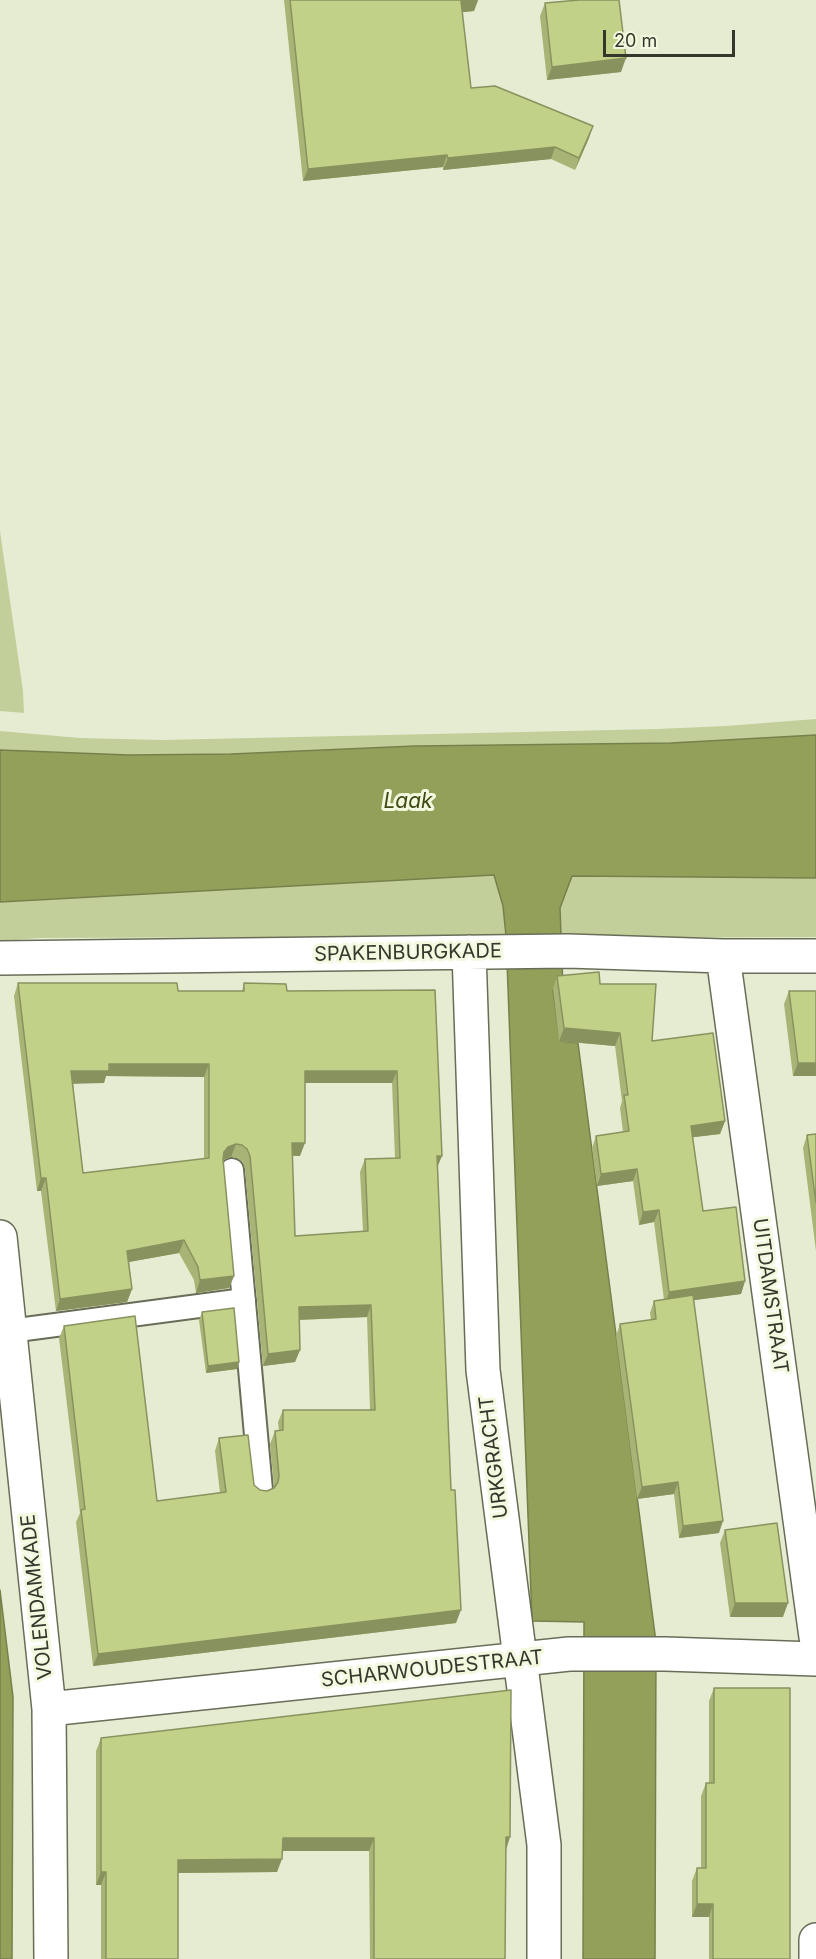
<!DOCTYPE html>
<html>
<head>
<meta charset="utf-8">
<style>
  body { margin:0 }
  #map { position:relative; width:816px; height:1959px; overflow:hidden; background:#e6ecd2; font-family:Inter,sans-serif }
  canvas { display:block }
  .scale { position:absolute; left:603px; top:30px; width:132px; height:27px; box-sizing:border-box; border:3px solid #35372d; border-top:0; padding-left:8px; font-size:18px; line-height:21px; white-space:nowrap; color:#35372d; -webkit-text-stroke:4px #f3f9df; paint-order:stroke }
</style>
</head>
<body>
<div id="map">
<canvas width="816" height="1959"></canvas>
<div class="scale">20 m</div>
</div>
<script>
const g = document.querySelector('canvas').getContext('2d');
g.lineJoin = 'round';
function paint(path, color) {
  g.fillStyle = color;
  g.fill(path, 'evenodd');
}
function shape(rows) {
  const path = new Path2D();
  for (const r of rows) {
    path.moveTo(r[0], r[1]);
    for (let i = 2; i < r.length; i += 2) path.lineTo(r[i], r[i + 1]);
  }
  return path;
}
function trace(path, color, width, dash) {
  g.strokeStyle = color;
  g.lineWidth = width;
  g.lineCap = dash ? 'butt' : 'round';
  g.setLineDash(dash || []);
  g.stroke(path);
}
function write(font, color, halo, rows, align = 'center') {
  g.font = font + ' Inter,sans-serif';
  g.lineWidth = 6;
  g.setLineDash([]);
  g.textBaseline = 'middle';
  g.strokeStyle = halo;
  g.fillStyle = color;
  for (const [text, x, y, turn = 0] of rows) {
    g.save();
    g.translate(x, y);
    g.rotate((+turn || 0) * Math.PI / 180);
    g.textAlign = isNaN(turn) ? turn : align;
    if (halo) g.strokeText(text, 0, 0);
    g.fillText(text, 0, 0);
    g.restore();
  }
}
const green = shape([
  [0,531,23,691,24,713,0,711],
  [816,719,816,735,671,743,415,746,231,754,128,755,0,750,0,731,80,738,162,740,657,729,726,726],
  [491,874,494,874,503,906,506,936,40,938,0,941,0,902],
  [572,876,816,878,816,937,561,938,560,908]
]);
const water = shape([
  [816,735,816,878,572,876,560,908,563,988,553,990,559,1036,561,1036,561,1041,578,1043,656,1642,655,1959,583,1959,584,1622,532,1621,506,936,503,906,494,875,0,902,0,750,128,755,231,754,415,746,671,743,816,735],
  [0,1590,13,1697,12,1959,0,1959,0,1590]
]);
const lane = shape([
  [232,1170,261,1490],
  [10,1331,244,1300]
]);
const street = shape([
  [469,952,483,1370,544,1845,544,1959],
  [723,956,816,1637],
  [0,958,568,951,723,956,816,956],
  [0,1237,49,1709,51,1959],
  [49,1709,569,1654,665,1654,816,1659],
  [816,1959,816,1940]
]);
const wall = shape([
  [284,0,478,0,474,11,462,12,471,88,589,138,575,170,551,159,443,170,443,167,303,181],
  [545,3,621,72,547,80,540,16],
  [557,976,600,984,725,1121,720,1134,693,1137,703,1211,745,1281,741,1294,694,1300,719,1533,679,1538,674,1494,637,1499,616,1336,620,1324,651,1320,650,1313,654,1301,664,1300,654,1222,639,1225,633,1181,597,1186,592,1148,596,1136,623,1132,620,1108,622,1101,615,1046,559,1041,553,989],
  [18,983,178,991,242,991,244,983,287,991,435,990,437,1168,456,1623,93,1666,76,1522,80,1513,59,1338,64,1326,157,1501,220,1493,215,1451,219,1438,254,1485,260,1490,267,1491,274,1487,270,1444,275,1431,279,1431,278,1422,283,1410,370,1410,367,1317,299,1320,300,1350,295,1362,263,1366,245,1169,243,1162,237,1158,231,1157,223,1160,234,1276,229,1288,196,1293,194,1280,179,1253,129,1262,132,1289,127,1302,56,1311,41,1191,37,1191,14,996],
  [106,1076,204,1077,204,1159,83,1173,73,1083,104,1083],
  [305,1083,392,1083,395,1158,365,1159,360,1172,363,1231,295,1236,292,1156,300,1156],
  [789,991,816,1076,793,1076,784,1004],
  [816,1134,816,1251,803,1148,807,1135],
  [202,1312,239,1362,237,1369,206,1373,199,1320],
  [725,1530,783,1617,730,1617,720,1543],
  [714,1688,790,1959,709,1959,709,1917,692,1917,692,1881,697,1868,701,1868,701,1796,706,1783,709,1783,709,1701],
  [101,1738,506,1850,505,1959,370,1959,369,1851,282,1851,277,1872,178,1873,178,1959,101,1959,101,1885,96,1885,96,1751]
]);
const shadedWall = shape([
  [467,0,478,0,474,11,456,13,461,1],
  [626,58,621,72,547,80,552,67],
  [593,126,589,138,575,170,579,158],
  [555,147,551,159,443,170,448,158],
  [447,155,443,167,303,181,308,169],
  [564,1028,620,1033,615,1046,559,1041],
  [798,1063,816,1063,816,1076,793,1076],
  [109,1064,209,1064,204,1077,106,1076,104,1083,67,1084,71,1071],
  [305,1071,397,1071,392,1083,301,1083],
  [725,1121,720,1134,687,1138,691,1126],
  [292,1143,305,1143,300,1156,287,1155],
  [236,1144,231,1157,224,1159,220,1165,224,1152,228,1147],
  [437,1156,442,1156,437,1168],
  [637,1169,633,1181,597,1186,601,1174],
  [41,1178,46,1178,41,1191,37,1191],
  [659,1210,654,1222,639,1225,643,1212],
  [184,1240,179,1253,123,1263,127,1251],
  [234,1276,229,1288,196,1293,200,1280],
  [745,1281,741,1294,665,1304,669,1292],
  [132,1289,127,1302,56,1311,60,1299],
  [371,1305,367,1317,294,1320,299,1307],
  [300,1350,295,1362,263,1366,268,1354],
  [239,1362,237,1369,206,1373,208,1366],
  [678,1482,674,1494,637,1499,642,1487],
  [723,1521,719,1533,679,1538,683,1526],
  [735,1603,788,1603,783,1617,730,1617],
  [461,1610,456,1623,93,1666,98,1654],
  [506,1837,510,1837,506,1850],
  [283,1838,374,1838,369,1851,278,1851],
  [282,1859,277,1872,174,1873,178,1860],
  [101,1872,106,1872,101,1885,96,1885],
  [697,1904,713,1904,709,1917,692,1917]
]);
const building = shape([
  [290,0,467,0,461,1,471,88,495,86,593,126,579,158,555,147,448,158,447,155,308,169,290,0],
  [579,0,619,0,626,58,552,67,545,3,579,0],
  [599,972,600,984,656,984,652,1041,713,1033,725,1121,691,1126,703,1211,736,1207,745,1281,669,1292,659,1210,643,1212,637,1169,601,1174,596,1136,629,1131,624,1095,628,1095,620,1033,564,1028,557,976,599,972],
  [18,983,177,983,178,991,244,991,244,983,286,984,287,991,435,990,442,1156,437,1156,451,1490,455,1490,461,1610,98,1654,81,1510,85,1509,64,1326,135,1316,157,1501,226,1492,219,1438,248,1435,254,1485,260,1490,267,1491,274,1488,278,1482,279,1476,275,1431,283,1430,283,1410,375,1410,371,1305,299,1307,300,1350,268,1354,250,1156,247,1149,242,1145,236,1144,228,1147,224,1152,223,1159,234,1276,200,1280,198,1267,184,1240,127,1251,132,1289,60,1299,46,1178,41,1178,18,983],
  [109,1064,209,1064,209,1158,83,1173,71,1071,109,1071,109,1064],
  [305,1071,397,1071,400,1158,365,1159,368,1231,295,1236,292,1143,305,1143,305,1071],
  [789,991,816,991,816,1063,798,1063,789,991],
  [816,1134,816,1203,807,1135,816,1134],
  [693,1295,723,1521,683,1526,678,1482,642,1487,620,1324,656,1319,654,1301,693,1295],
  [234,1308,239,1362,208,1366,202,1312,234,1308],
  [777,1523,788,1603,735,1603,725,1530,777,1523],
  [714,1688,790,1688,790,1959,713,1959,713,1904,697,1904,697,1868,706,1868,706,1783,714,1783,714,1688],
  [511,1690,510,1837,506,1837,505,1959,374,1959,374,1838,283,1838,282,1859,178,1860,178,1959,106,1959,106,1872,101,1872,101,1738,511,1690]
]);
const streetNames = [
  ["SPAKENBURGKADE",408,953,-1],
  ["UITDAMSTRAAT",770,1296,82],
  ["URKGRACHT",494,1457,-97],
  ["VOLENDAMKADE",37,1597,-96],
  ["SCHARWOUDESTRAAT",432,1669,-6]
];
const waterNames = [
  ["Laak",408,802]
];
paint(green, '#c3cf9b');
paint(water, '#93a059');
trace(water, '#77804c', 1.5);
trace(lane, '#686d57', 26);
trace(street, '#686d57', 36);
trace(lane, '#fff', 22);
trace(street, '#fff', 33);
paint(wall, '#a7b475');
paint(shadedWall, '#88925f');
paint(building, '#c2d188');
trace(building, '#88925f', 1.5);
write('20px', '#35372d', '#f3f9df', streetNames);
write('italic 21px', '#414914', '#f3f9df', waterNames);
</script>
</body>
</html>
